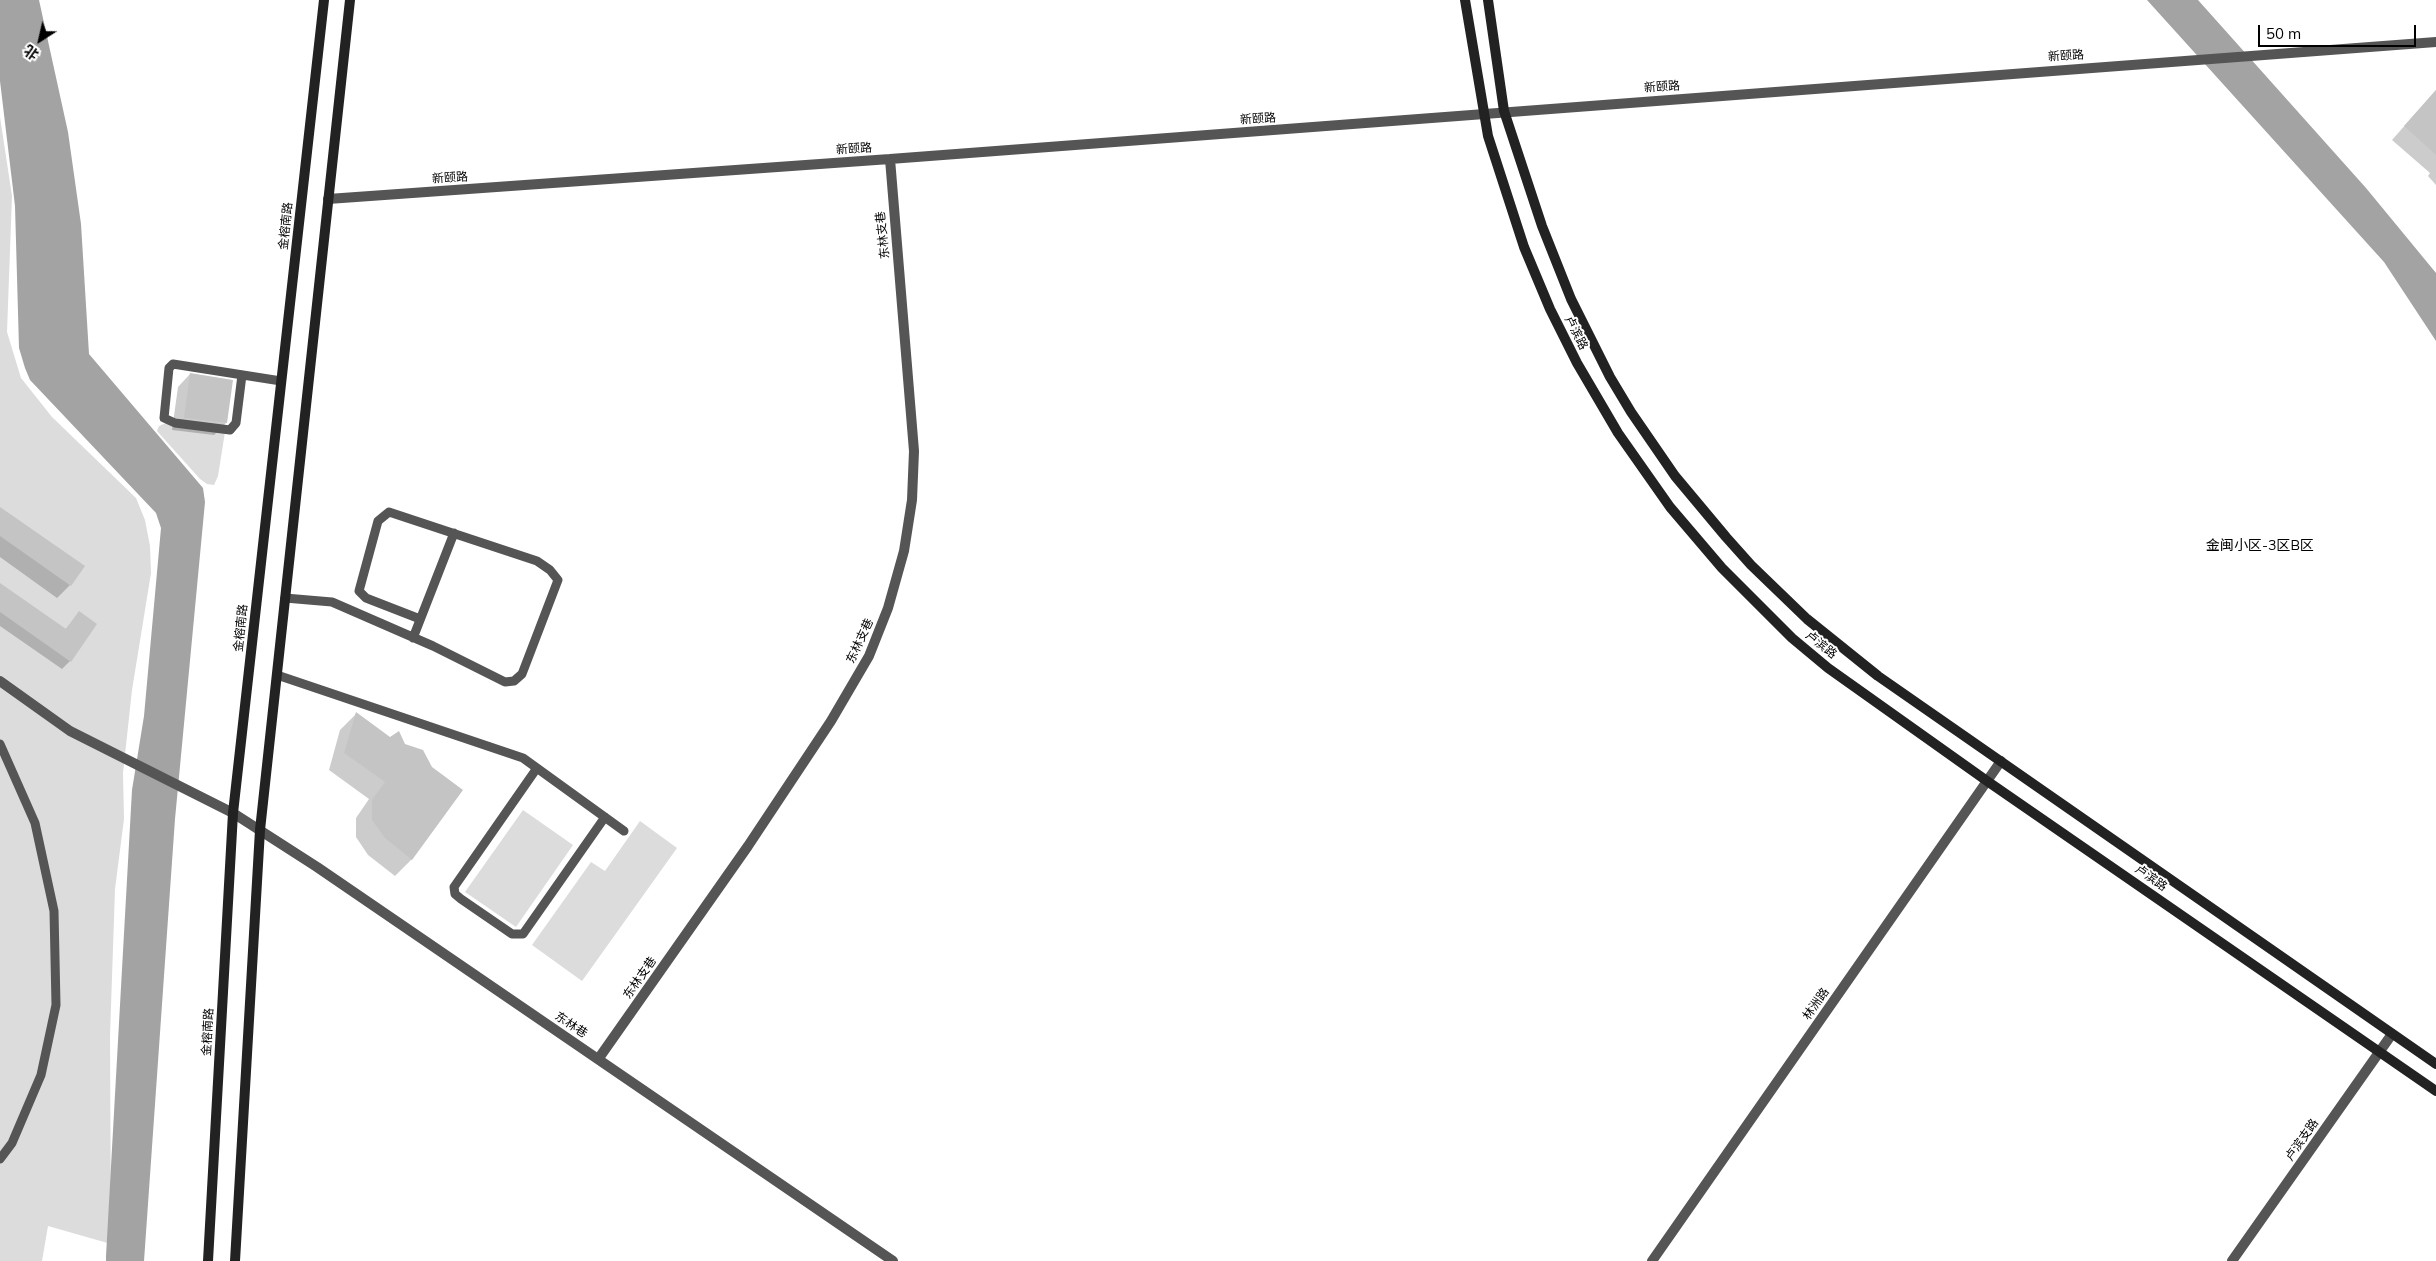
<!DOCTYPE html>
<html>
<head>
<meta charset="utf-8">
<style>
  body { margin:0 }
  #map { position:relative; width:2436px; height:1261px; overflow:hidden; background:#fff; font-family:Mulish,"Noto Sans SC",sans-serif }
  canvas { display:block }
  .north { position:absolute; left:15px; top:15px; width:50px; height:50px; -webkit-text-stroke:4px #fff; paint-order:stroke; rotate:215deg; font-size:14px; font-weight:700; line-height:20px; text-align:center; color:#000 }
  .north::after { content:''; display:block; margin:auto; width:18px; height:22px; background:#000; clip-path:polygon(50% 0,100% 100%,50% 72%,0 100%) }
  .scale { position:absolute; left:2258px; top:25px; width:158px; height:22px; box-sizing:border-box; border:2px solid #000; border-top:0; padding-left:6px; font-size:15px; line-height:18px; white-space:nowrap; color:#000; -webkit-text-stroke:4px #fff; paint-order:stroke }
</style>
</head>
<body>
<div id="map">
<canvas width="2436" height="1261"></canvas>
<div class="north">北</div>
<div class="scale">50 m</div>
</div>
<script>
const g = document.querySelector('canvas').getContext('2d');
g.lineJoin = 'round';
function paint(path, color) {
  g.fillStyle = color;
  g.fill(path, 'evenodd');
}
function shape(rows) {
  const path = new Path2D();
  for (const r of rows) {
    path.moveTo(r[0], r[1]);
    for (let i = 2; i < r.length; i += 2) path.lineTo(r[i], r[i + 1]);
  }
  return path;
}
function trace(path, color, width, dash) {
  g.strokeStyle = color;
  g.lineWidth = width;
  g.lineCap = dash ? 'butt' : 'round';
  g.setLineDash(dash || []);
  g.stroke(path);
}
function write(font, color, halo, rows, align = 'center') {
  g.font = font + ' Mulish,"Noto Sans SC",sans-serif';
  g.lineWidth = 4;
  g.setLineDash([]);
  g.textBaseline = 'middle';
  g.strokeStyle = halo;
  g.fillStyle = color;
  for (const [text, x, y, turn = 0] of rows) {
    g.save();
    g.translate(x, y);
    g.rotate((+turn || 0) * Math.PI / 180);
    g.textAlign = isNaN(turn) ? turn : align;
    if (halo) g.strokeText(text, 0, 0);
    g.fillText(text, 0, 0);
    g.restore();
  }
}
const green = shape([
  [0,117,12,196,7,332,21,378,52,417,136,498,145,520,150,546,151,573,132,690,123,773,124,819,115,889,110,1036,111,1244,48,1226,42,1261,0,1261],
  [166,423,225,432,218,476,214,485,207,484,200,479,157,431,159,426],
  [523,810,573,845,516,927,465,892],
  [640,821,677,848,582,981,532,945,591,862,605,871]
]);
const water = shape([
  [0,0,39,0,68,132,81,224,89,354,203,488,205,502,175,819,144,1261,106,1261,106,1256,132,790,144,716,161,528,156,513,30,380,25,368,19,348,15,206,0,81],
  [2147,0,2198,0,2366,188,2436,273,2436,341,2384,262]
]);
const shadow = shape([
  [2436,90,2436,185,2428,176,2430,173,2392,140],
  [190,374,226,423,214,435,172,430,178,387],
  [0,508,70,585,57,598,0,557],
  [0,585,65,630,79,613,70,661,62,669,0,626],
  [356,714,390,738,404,745,431,768,412,859,395,876,368,855,356,837,356,818,369,799,329,770,340,730]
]);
const building = shape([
  [2436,90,2436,155,2404,126],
  [190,373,233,380,227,423,184,418],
  [0,507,85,566,71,586,0,536],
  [0,583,66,629,79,611,97,624,71,662,0,612],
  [356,712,390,737,399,731,405,744,423,750,432,767,463,790,412,860,385,838,372,820,372,800,385,782,344,753]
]);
const service = shape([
  [242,375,236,423,230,430,175,423,164,418,169,368,173,364,281,381],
  [285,598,332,602,433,646,505,682,514,681,522,674,558,580,550,570,537,561,389,512,378,521,359,591,366,598,420,619],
  [413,638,454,533],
  [277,675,523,758,624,831],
  [0,744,35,823,54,911,56,1005,41,1075,12,1143,0,1159],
  [537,768,454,887,455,894,461,899,512,934,523,934,605,817]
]);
const tertiary = shape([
  [328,199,890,159,2436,42],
  [0,681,70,731,233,813,317,867,893,1261],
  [599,1058,748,846,831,721,869,656,888,608,904,551,912,500,914,451,890,159],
  [1652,1261,2001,761],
  [2232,1261,2392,1034]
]);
const secondary = shape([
  [1465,0,1488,136,1524,247,1550,309,1577,363,1618,433,1670,507,1722,568,1792,638,1828,668,1987,781,2436,1091],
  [1488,0,1504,111,1542,226,1571,299,1610,377,1631,412,1675,476,1726,537,1751,565,1807,619,1878,676,2436,1064],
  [208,1261,233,813,324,0],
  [235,1261,260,830,350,0]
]);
const streetNames = [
  ["新颐路",2066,56,-4],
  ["新颐路",1662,87,-4],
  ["新颐路",1258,119,-4],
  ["新颐路",854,149,-4],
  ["新颐路",450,178,-4],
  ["金榕南路",286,226,-84],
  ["东林支巷",883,235,-96],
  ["卢滨路",1576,333,63],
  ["金榕南路",241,628,-84],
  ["东林支巷",860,641,-65],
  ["卢滨路",1821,645,39],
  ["卢滨路",2151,878,35],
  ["东林支巷",640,978,-55],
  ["林洲路",1816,1004,-55],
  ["东林巷",571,1025,34],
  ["金榕南路",208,1032,-87],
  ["卢滨支路",2302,1140,-55]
];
const neighbourhoodNames = [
  ["金闽小区-3区B区",2260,546]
];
paint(green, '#dcdcdc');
paint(water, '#a3a3a3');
paint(shadow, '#0003');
paint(building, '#c4c4c4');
trace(service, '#555', 9);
trace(tertiary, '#555', 10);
trace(secondary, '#222', 10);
write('12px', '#000', '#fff', streetNames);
write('14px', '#000', '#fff', neighbourhoodNames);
</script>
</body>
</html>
